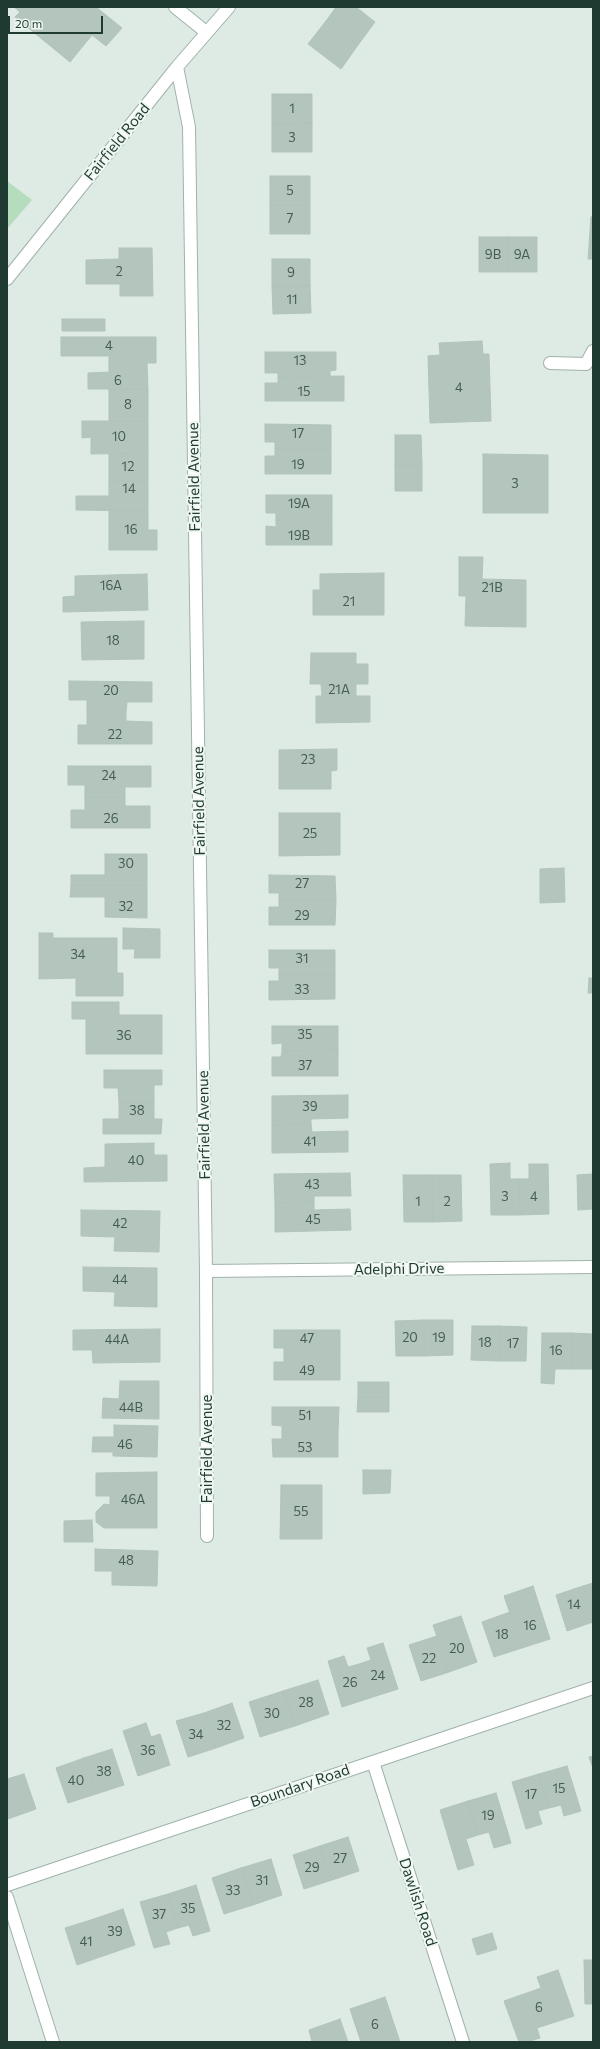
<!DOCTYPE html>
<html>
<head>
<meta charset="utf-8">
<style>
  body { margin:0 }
  #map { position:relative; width:600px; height:2049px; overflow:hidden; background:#deeae4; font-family:Commissioner,sans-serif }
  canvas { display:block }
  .frame { position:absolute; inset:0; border:8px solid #1f3a31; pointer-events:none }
  .scale { position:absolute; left:8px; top:16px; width:95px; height:18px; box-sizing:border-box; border:2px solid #1f3a31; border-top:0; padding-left:5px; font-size:12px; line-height:14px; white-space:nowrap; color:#1f3a31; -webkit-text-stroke:3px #eff7f2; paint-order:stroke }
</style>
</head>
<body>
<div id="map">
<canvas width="600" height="2049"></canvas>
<div class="frame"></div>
<div class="scale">20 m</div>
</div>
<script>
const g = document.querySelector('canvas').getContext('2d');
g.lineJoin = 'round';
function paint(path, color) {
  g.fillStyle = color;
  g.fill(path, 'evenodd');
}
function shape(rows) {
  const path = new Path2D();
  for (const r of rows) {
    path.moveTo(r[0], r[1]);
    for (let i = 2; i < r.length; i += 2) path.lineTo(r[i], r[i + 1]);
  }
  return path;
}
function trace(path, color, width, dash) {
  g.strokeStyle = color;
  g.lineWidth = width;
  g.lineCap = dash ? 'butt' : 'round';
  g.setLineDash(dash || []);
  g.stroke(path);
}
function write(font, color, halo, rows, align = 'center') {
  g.font = font + ' Commissioner,sans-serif';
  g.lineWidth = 4;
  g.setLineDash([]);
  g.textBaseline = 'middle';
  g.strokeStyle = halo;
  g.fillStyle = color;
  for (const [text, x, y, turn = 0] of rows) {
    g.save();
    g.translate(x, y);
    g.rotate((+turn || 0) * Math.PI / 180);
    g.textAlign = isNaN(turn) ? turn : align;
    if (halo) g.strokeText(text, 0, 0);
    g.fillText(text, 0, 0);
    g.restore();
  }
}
const green = shape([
  [7,181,32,200,7,229]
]);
const building = shape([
  [14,7,96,7,122,28,106,46,92,35,70,62,15,17,20,12,14,7],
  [336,7,356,7,375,22,358,45,326,21,336,7],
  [326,21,358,45,341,69,308,44,326,21],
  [272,94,312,94,312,123,272,124,272,94],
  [312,123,312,152,272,152,272,124,312,123],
  [270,176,310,176,310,205,270,205,270,176],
  [270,205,310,205,310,234,270,234,270,205],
  [591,217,593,217,593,259,588,259,591,217],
  [479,237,508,237,508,272,479,272,479,237],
  [508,237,537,237,537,272,508,272,508,237],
  [119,248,152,248,153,296,120,296,120,284,86,284,86,260,119,259,119,248],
  [272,259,310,259,310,286,272,287,272,259],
  [310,286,311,313,273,314,272,287,310,286],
  [62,319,105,319,105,331,62,331,62,319],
  [61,337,156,337,156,363,109,363,109,356,61,356,61,337],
  [482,341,483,354,489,354,491,421,430,423,428,356,440,355,439,343,482,341],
  [265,352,336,352,336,370,330,371,330,376,278,377,278,373,265,373,265,352],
  [109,363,147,363,148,389,88,389,88,373,109,372,109,363],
  [344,376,344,401,265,401,265,383,278,383,278,377,344,376],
  [109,389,148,389,148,421,109,421,109,389],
  [82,421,148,421,148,453,91,454,91,437,82,438,82,421],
  [265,424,331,425,331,449,275,449,275,442,265,442,265,424],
  [395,435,421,435,422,465,395,465,395,435],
  [275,449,331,449,331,474,265,474,265,456,275,456,275,449],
  [148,453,148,481,109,481,109,454,148,453],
  [483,454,548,455,548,513,483,513,483,454],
  [395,465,422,465,422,491,395,491,395,465],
  [109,481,148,481,148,511,76,510,76,496,109,496,109,481],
  [266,495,332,495,332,520,276,520,276,513,266,513,266,495],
  [109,510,148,511,148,530,157,530,157,550,109,550,109,510],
  [276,520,332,520,332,545,266,545,266,526,276,527,276,520],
  [459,557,483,557,482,579,526,580,526,627,465,626,466,596,459,596,459,557],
  [384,573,384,615,313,615,313,590,320,590,320,574,384,573],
  [147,574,148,610,63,612,63,597,75,596,75,576,147,574],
  [144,621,144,659,82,660,81,622,144,621],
  [311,653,356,653,356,664,368,664,368,684,356,684,356,696,370,696,370,722,316,723,316,696,322,696,321,684,310,684,311,653],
  [69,681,152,682,152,702,127,702,126,712,87,712,87,700,69,700,69,681],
  [87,712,126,712,126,721,152,722,152,744,78,744,78,725,87,725,87,712],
  [337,749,337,770,331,771,331,789,279,789,279,750,337,749],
  [68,766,151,766,151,787,125,787,125,797,85,797,85,785,68,785,68,766],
  [85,797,125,797,125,806,150,806,150,828,71,828,71,810,85,810,85,797],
  [279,813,340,813,340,855,279,856,279,813],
  [105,854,147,854,147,885,71,885,71,875,105,875,105,854],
  [564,868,565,902,540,903,540,869,564,868],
  [269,875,335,876,336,900,279,900,279,893,269,893,269,875],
  [71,885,147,885,147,918,105,917,105,897,70,897,71,885],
  [279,900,336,900,335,925,269,925,269,907,279,907,279,900],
  [123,928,160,929,160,958,134,958,135,949,123,949,123,928],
  [39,933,53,933,53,938,117,938,117,973,123,973,123,996,76,996,76,978,39,979,39,933],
  [269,950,335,950,335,975,279,975,279,968,269,968,269,950],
  [279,975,335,975,335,999,269,1000,269,981,279,981,279,975],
  [589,978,593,978,593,993,588,993,589,978],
  [72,1002,119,1002,119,1015,162,1015,162,1054,86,1054,86,1019,72,1019,72,1002],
  [272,1026,338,1026,338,1050,282,1051,282,1043,272,1044,272,1026],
  [338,1050,338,1076,272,1076,272,1057,281,1057,282,1051,338,1050],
  [104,1070,162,1070,162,1085,154,1085,154,1103,119,1103,118,1088,104,1088,104,1070],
  [348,1095,348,1118,311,1119,311,1124,272,1125,272,1096,348,1095],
  [119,1103,154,1103,154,1119,162,1119,161,1134,103,1134,103,1119,119,1119,119,1103],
  [311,1124,312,1132,348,1131,348,1152,272,1153,272,1125,311,1124],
  [154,1143,154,1155,167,1155,167,1181,84,1182,84,1168,105,1167,105,1144,154,1143],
  [510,1163,510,1179,519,1179,520,1215,491,1215,490,1164,510,1163],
  [529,1164,548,1164,549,1214,520,1215,519,1179,529,1179,529,1164],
  [350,1173,351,1196,314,1196,314,1202,275,1203,274,1174,350,1173],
  [593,1174,593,1209,578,1210,577,1175,593,1174],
  [403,1175,432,1175,433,1222,404,1222,403,1175],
  [432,1175,461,1175,462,1221,433,1222,432,1175],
  [314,1202,314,1210,350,1209,351,1230,275,1232,275,1203,314,1202],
  [81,1210,160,1211,159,1252,114,1251,115,1237,81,1236,81,1210],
  [83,1267,157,1268,157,1307,114,1306,115,1292,83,1291,83,1267],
  [424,1320,424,1356,396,1356,395,1321,424,1320],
  [424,1320,453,1320,453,1355,424,1356,424,1320],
  [472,1326,499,1326,499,1361,471,1360,472,1326],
  [499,1326,527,1327,526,1361,499,1361,499,1326],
  [160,1329,160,1362,93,1363,92,1350,73,1350,73,1330,160,1329],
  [274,1330,340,1330,340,1355,284,1355,284,1348,274,1348,274,1330],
  [542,1333,571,1333,571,1369,555,1369,554,1384,541,1383,542,1333],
  [571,1333,593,1334,593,1369,571,1369,571,1333],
  [284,1355,340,1355,340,1380,274,1380,274,1362,284,1362,284,1355],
  [120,1381,159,1381,159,1419,102,1418,103,1398,119,1399,120,1381],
  [358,1382,389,1382,389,1397,358,1397,358,1382],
  [358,1397,389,1397,389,1412,357,1412,358,1397],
  [272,1407,339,1407,338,1432,282,1432,282,1426,272,1425,272,1407],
  [114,1425,158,1426,157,1457,113,1456,113,1452,92,1452,93,1437,114,1437,114,1425],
  [282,1432,338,1432,338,1457,273,1457,272,1439,282,1439,282,1432],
  [363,1470,391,1470,390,1493,363,1494,363,1470],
  [157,1472,157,1528,104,1528,96,1522,96,1512,104,1504,110,1505,110,1496,96,1496,96,1473,157,1472],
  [281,1485,322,1485,322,1539,280,1539,281,1485],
  [92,1520,93,1542,64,1542,64,1521,92,1520],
  [95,1549,158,1551,157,1586,112,1585,112,1571,95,1571,95,1549],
  [593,1583,593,1614,583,1586,593,1583],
  [533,1586,550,1639,522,1648,504,1596,533,1586],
  [583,1586,593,1614,593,1622,567,1631,556,1595,583,1586],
  [510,1612,522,1648,494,1657,482,1622,510,1612],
  [461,1616,477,1662,449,1672,433,1625,461,1616],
  [437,1636,449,1672,421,1681,409,1645,437,1636],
  [383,1643,398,1689,370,1698,359,1664,371,1660,367,1648,383,1643],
  [344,1656,348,1667,359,1664,370,1698,342,1707,328,1661,344,1656],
  [318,1680,329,1714,295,1726,283,1691,318,1680],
  [283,1691,295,1726,260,1737,249,1702,283,1691],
  [232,1703,244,1738,216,1748,204,1713,232,1703],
  [204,1713,216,1748,188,1757,176,1721,204,1713],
  [146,1723,151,1737,160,1734,170,1765,138,1776,123,1731,146,1723],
  [112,1749,124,1785,96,1794,84,1758,112,1749],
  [593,1756,593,1768,589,1757,593,1756],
  [84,1758,96,1794,68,1803,56,1768,84,1758],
  [567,1766,581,1811,564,1816,561,1805,549,1808,539,1774,567,1766],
  [24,1774,36,1809,8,1819,7,1779,24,1774],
  [539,1774,549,1808,538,1811,542,1824,526,1829,512,1782,539,1774],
  [496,1793,511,1843,494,1848,489,1832,478,1835,468,1801,496,1793],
  [468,1801,478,1835,466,1839,474,1865,458,1870,440,1810,468,1801],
  [348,1837,359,1871,332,1880,320,1846,348,1837],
  [320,1846,332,1880,304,1889,293,1855,320,1846],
  [271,1859,282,1895,253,1905,241,1868,271,1859],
  [241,1868,253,1905,224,1914,212,1878,241,1868],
  [196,1885,210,1931,193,1936,189,1925,178,1928,168,1894,196,1885],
  [168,1894,178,1928,166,1932,170,1944,154,1948,140,1902,168,1894],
  [123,1909,135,1945,106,1955,94,1919,123,1909],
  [94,1919,106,1955,77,1965,65,1928,94,1919],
  [492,1933,497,1949,477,1955,472,1939,492,1933],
  [584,1960,593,1960,593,2004,585,2004,584,1960],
  [558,1970,574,2016,537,2028,540,2038,527,2042,519,2042,504,2001,541,1988,537,1977,558,1970],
  [385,1997,400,2042,361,2042,350,2009,385,1997],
  [340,2019,348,2042,312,2042,309,2030,340,2019]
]);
const minor = shape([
  [175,7,206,32],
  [177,67,189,127,206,1271,207,1536],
  [7,279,177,67,229,7],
  [550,363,586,364,593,351],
  [206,1271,593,1267],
  [373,1762,463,2042],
  [7,1885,593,1688],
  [7,1897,53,2042]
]);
const numberNames = [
  ["1",292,109],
  ["3",292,138],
  ["5",290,191],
  ["7",290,219],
  ["9B",493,255],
  ["9A",522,255],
  ["2",119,272],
  ["9",291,273],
  ["11",292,300],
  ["4",109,346],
  ["13",300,361],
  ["6",118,381],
  ["4",459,388],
  ["15",304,392],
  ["8",128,405],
  ["17",298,434],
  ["10",119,437],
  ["19",298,465],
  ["12",128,467],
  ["3",515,484],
  ["14",129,489],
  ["19A",299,504],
  ["16",131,530],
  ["19B",299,536],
  ["16A",111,586],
  ["21B",492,588],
  ["21",349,602],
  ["18",113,641],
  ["21A",339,690],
  ["20",111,691],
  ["22",115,735],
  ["23",308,760],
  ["24",109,776],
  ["26",111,819],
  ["25",310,834],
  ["30",126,864],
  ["27",302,884],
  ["32",126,907],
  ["29",302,916],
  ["34",78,955],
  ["31",302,959],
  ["33",302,990],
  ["35",305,1035],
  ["36",124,1036],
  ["37",305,1066],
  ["39",310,1107],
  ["38",137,1111],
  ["41",310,1142],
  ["40",136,1161],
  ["43",312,1185],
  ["3",505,1197],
  ["4",534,1197],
  ["1",418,1202],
  ["2",447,1202],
  ["45",313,1220],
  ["42",120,1224],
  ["44",120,1280],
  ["20",410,1338],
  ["19",439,1338],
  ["47",307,1339],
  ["44A",117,1340],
  ["18",485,1343],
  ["17",513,1344],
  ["16",556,1351],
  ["49",307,1371],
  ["44B",131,1408],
  ["51",305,1416],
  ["46",125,1445],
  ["53",305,1448],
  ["46A",133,1500],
  ["55",301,1512],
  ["48",126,1561],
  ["14",574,1605],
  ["16",530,1626],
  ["18",502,1635],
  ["20",457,1649],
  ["22",429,1659],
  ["24",378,1676],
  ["26",350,1683],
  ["28",306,1703],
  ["30",272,1714],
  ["32",224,1726],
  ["34",196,1735],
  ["36",148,1751],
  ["38",104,1772],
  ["40",76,1781],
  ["15",559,1789],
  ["17",531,1795],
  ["19",488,1816],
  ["27",340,1859],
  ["29",312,1868],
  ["31",262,1881],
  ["33",233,1891],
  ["35",188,1909],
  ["37",159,1915],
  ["39",115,1932],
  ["41",86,1942],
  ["6",539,2008],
  ["6",375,2025]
];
const streetNames = [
  ["Fairfield Road",117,142,-51],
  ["Fairfield Avenue",194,477,-91],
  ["Fairfield Avenue",199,801,-91],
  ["Fairfield Avenue",204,1125,-91],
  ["Adelphi Drive",399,1269,-1],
  ["Fairfield Avenue",207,1449,-90],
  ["Boundary Road",300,1786,-19],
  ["Dawlish Road",418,1902,72]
];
paint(green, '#b6dcbe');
paint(building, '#b4c5bd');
trace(building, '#b1c4ba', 1);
trace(minor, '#a1b2ab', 14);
trace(minor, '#fff', 12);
write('13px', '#445d54', null, numberNames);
write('15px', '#1f3a31', '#eff7f2', streetNames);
</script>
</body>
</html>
